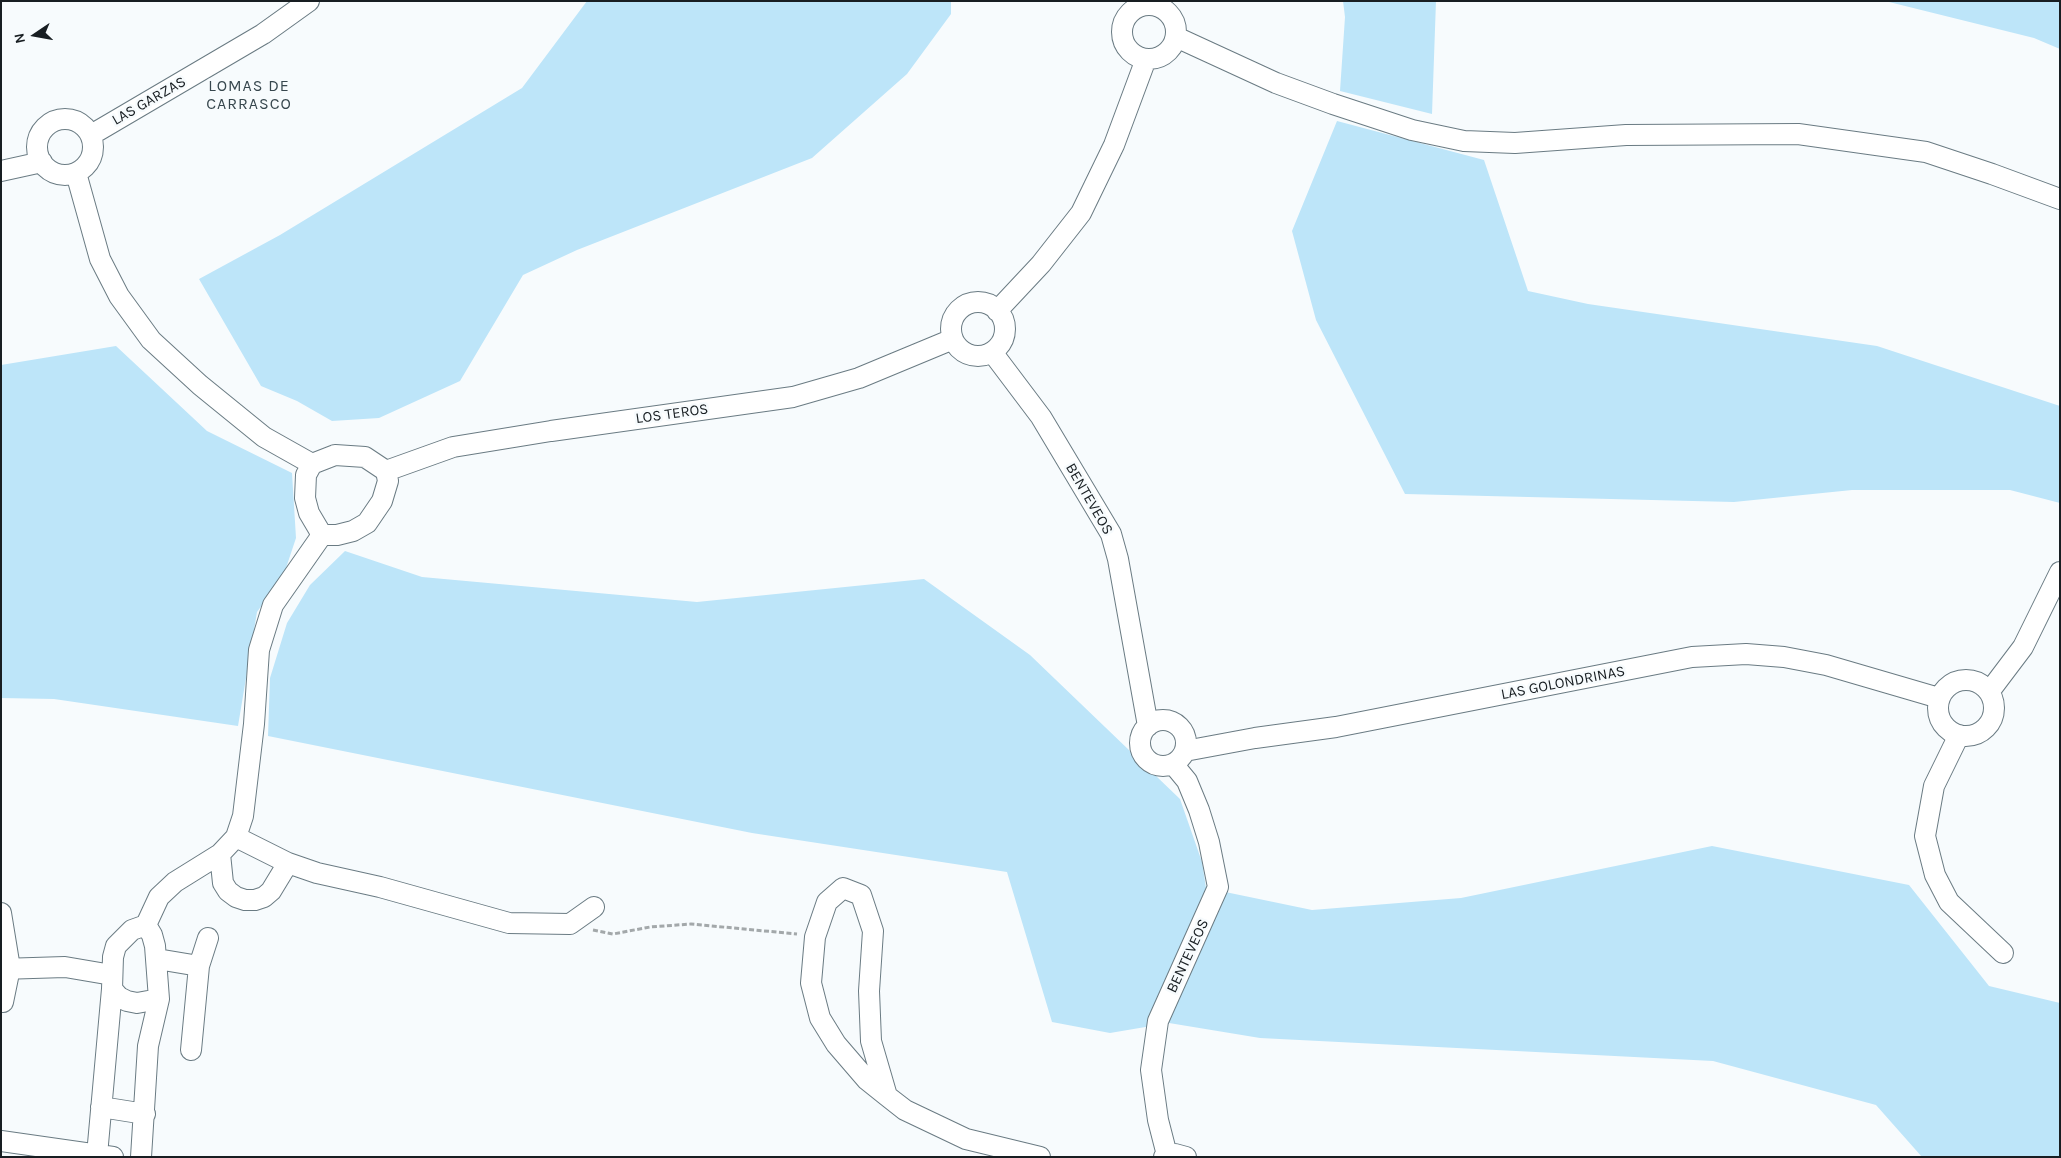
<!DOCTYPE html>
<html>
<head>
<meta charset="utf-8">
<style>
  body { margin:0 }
  #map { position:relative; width:2061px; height:1158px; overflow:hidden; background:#f7fbfd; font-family:Karla,sans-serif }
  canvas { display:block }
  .frame { position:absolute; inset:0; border:2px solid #181e22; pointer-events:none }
  .north { position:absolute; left:10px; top:10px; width:50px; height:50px; -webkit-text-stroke:4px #f7fbfd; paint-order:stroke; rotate:258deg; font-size:14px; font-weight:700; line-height:20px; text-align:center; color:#181e22 }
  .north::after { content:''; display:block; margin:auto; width:18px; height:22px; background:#181e22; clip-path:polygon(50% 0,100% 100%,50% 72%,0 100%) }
</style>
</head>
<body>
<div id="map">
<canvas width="2061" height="1158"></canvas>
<div class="frame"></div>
<div class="north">N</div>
</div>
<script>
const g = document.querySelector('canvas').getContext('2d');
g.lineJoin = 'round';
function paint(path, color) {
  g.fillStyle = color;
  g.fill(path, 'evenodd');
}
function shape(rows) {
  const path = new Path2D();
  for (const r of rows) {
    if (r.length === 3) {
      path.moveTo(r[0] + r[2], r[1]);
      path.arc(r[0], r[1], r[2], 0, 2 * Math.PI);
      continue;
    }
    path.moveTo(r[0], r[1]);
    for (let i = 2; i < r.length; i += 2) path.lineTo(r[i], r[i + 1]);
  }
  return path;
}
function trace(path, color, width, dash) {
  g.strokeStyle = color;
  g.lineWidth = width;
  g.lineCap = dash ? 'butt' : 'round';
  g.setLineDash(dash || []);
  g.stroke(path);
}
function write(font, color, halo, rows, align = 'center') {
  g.font = font + ' Karla,sans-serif';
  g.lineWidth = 5;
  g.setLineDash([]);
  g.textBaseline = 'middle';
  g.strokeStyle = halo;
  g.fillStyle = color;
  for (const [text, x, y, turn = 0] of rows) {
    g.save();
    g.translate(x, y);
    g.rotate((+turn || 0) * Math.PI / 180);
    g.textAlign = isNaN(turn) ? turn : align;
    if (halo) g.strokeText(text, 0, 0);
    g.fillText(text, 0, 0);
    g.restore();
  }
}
const green = shape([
  [587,1,951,1,951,14,907,74,812,158,577,250,523,275,460,381,379,418,332,421,297,401,261,386,199,279,280,235,522,88],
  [1343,1,1436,1,1432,114,1340,91,1345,17],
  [1885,1,2060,1,2060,49,2034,38],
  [1337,121,1484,160,1528,291,1588,304,1877,346,2060,406,2060,503,2010,490,1852,490,1734,502,1405,494,1316,320,1292,231],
  [116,346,207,431,292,473,296,538,284,574,257,612,238,726,54,699,1,698,1,365],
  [345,551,422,577,697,602,924,579,1030,655,1180,799,1202,862,1206,888,1312,910,1461,898,1712,846,1909,885,1989,986,2060,1003,2060,1157,1922,1157,1876,1105,1713,1061,1260,1038,1169,1023,1110,1033,1052,1022,1007,872,752,833,268,736,270,678,287,623,310,585]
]);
const path = shape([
  [593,930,613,934,650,927,691,924,797,934]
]);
const minor = shape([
  [1149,32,27],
  [1176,37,1276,83,1333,104,1412,130,1464,141,1515,143,1626,135,1798,134,1926,152,1992,174,2060,199],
  [65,147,28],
  [91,135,263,34,309,1],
  [1,171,42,162],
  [76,173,100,259,119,296,151,340,200,385,264,437,312,464],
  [978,329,27],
  [997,311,1041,264,1081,213,1114,145,1146,59],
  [992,352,1041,417,1111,534,1118,559,1148,726],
  [335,455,365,457,386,471,388,481,382,501,367,523,353,531,337,535,322,535,309,513,305,498,306,475,312,464,335,455],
  [386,471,453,447,551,431,793,397,859,378,953,339],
  [1966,708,28],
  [1989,692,2023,647,2060,572],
  [1163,743,23],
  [1959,735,1934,786,1925,836,1935,875,1949,902,2003,953],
  [1185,751,1255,738,1336,727,1692,657,1746,654,1784,657,1826,665,1939,698],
  [236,837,288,863,317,873,380,887,509,923,570,924,594,907],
  [220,854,223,883,228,891,236,897,245,900,255,900,264,897,271,891,288,863],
  [1,913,10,968,3,1002],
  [157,959,199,966],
  [1,969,65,967,112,975],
  [112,989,119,997,127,1001,137,1003,159,999],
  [191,1050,199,966,208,938],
  [887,1096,871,1041,869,991,873,931,861,895,843,888,827,902,815,937,811,983,820,1018,836,1044,867,1080,887,1096,905,1110,966,1139,1040,1157],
  [101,1107,145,1114],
  [1,1141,113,1157],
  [97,1155,112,989,113,957,116,946,132,930,146,925,159,897,175,882,220,854,236,837,243,816,254,724,259,650,273,605,322,535],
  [1167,1155,1158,1120,1151,1070,1158,1021,1218,887,1209,842,1199,810,1187,781,1173,764],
  [141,1157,148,1046,159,999,155,946,152,935,146,925],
  [1164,1157,1175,1154,1186,1157]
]);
const streetNames = [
  ["LAS GARZAS",149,101,-30],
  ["LOS TEROS",672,414,-8],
  ["BENTEVEOS",1089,499,60],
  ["LAS GOLONDRINAS",1563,683,-11],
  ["BENTEVEOS",1188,956,-65]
];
const neighbourhoodNames = [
  ["LOMAS DE",249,86],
  ["CARRASCO",249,104]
];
paint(green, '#bde5f9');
trace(minor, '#6a7b83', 22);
trace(path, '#a3a8aa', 3, [5, 2.5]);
trace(minor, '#fff', 20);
write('15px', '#181e22', '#f7fbfd', streetNames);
g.letterSpacing = '1px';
write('16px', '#37474e', '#f7fbfd', neighbourhoodNames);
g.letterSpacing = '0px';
</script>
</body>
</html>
